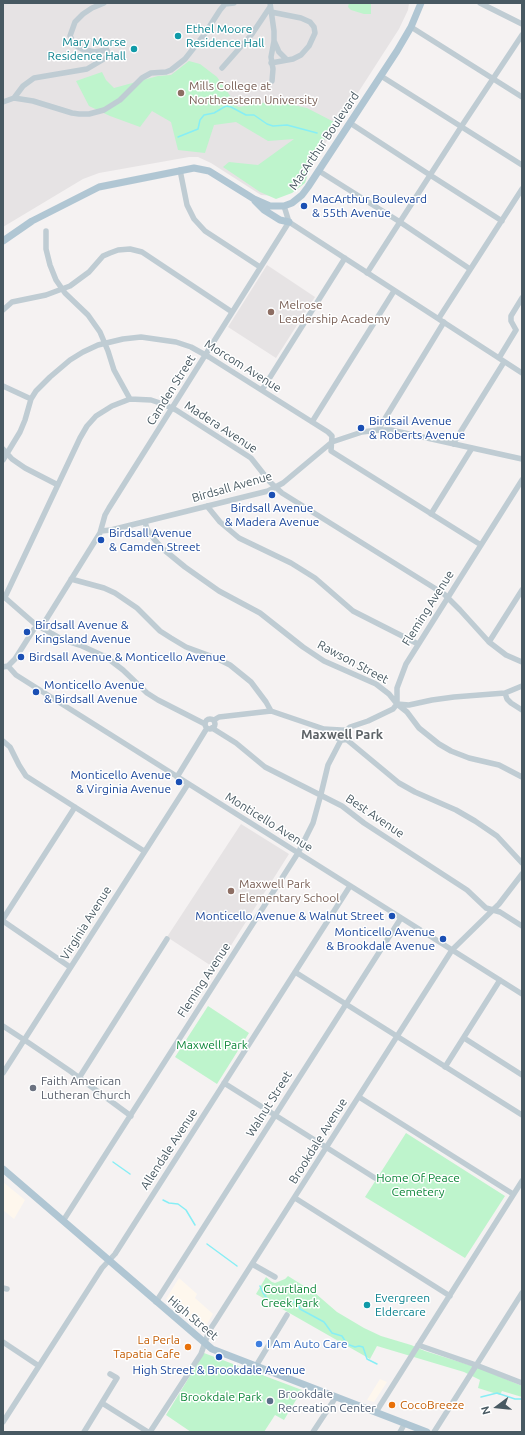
<!DOCTYPE html>
<html>
<head>
<meta charset="utf-8">
<style>
  body { margin:0 }
  #map { position:relative; width:525px; height:1435px; overflow:hidden; background:#f5f2f2; font-family:Ubuntu,sans-serif }
  canvas { display:block }
  .frame { position:absolute; inset:0; border:4px solid #485962; pointer-events:none }
  .north { position:absolute; left:477px; top:1387px; width:40px; height:40px; -webkit-text-stroke:3px #fff; paint-order:stroke; rotate:254deg; font-size:11px; font-weight:700; line-height:16px; text-align:center; color:#485962 }
  .north::after { content:''; display:block; margin:auto; width:14px; height:18px; background:#485962; clip-path:polygon(50% 0,100% 100%,50% 72%,0 100%) }
</style>
</head>
<body>
<div id="map">
<canvas width="525" height="1435"></canvas>
<div class="frame"></div>
<div class="north">N</div>
</div>
<script>
const g = document.querySelector('canvas').getContext('2d');
g.lineJoin = 'round';
function paint(path, color) {
  g.fillStyle = color;
  g.fill(path, 'evenodd');
}
function shape(rows) {
  const path = new Path2D();
  for (const r of rows) {
    if (r.length === 3) {
      path.moveTo(r[0] + r[2], r[1]);
      path.arc(r[0], r[1], r[2], 0, 2 * Math.PI);
      continue;
    }
    path.moveTo(r[0], r[1]);
    for (let i = 2; i < r.length; i += 2) path.lineTo(r[i], r[i + 1]);
  }
  return path;
}
function trace(path, color, width, dash) {
  g.strokeStyle = color;
  g.lineWidth = width;
  g.lineCap = dash ? 'butt' : 'round';
  g.setLineDash(dash || []);
  g.stroke(path);
}
function write(font, color, halo, rows, align = 'center') {
  g.font = font + ' Ubuntu,sans-serif';
  g.lineWidth = 3;
  g.setLineDash([]);
  g.textBaseline = 'middle';
  g.strokeStyle = halo;
  g.fillStyle = color;
  for (const [text, x, y, turn = 0] of rows) {
    g.save();
    g.translate(x, y);
    g.rotate((+turn || 0) * Math.PI / 180);
    g.textAlign = isNaN(turn) ? turn : align;
    if (halo) g.strokeText(text, 0, 0);
    g.fillText(text, 0, 0);
    g.restore();
  }
}
const commercial = shape([
  [3,1182,25,1200,14,1219,3,1210],
  [179,1278,197,1294,195,1298,213,1314,203,1331,166,1299],
  [380,1379,387,1382,374,1402,367,1400]
]);
const education = shape([
  [3,3,409,3,408,10,399,29,305,175,277,196,261,195,211,163,198,157,189,157,99,173,83,179,3,227],
  [267,265,315,297,276,358,228,327],
  [241,824,289,854,216,969,167,937]
]);
const green = shape([
  [349,3,371,4,371,14,364,14,351,10,348,7],
  [189,61,200,64,217,77,238,107,275,101,307,108,336,123,315,153,305,183,292,193,276,199,260,192,223,167,229,162,258,165,294,139,268,141,236,122,214,125,205,153,178,150,171,122,152,111,140,127,110,116,89,106,76,81,102,72,106,80,114,88,158,76,171,75],
  [208,1006,249,1033,217,1084,175,1057],
  [406,1133,505,1196,465,1258,365,1197],
  [288,1276,315,1293,337,1312,364,1328,381,1336,411,1345,425,1351,482,1369,522,1386,522,1397,502,1391,500,1395,478,1388,480,1380,464,1372,377,1346,370,1359,256,1294,266,1277,272,1282,275,1283,285,1279],
  [204,1353,302,1390,284,1420,275,1415,264,1432,191,1432,166,1415]
]);
const stream = shape([
  [322,135,336,131],
  [178,137,198,129,200,120,204,115,214,113,226,106,231,107,246,115,254,115,267,124,273,126,287,125,317,133],
  [113,1162,130,1174],
  [163,1200,169,1203,178,1204,186,1210,195,1225],
  [207,1244,237,1266],
  [260,1286,263,1293,268,1300,275,1302,292,1301,298,1304,300,1309,324,1322,332,1333,342,1336,347,1344,355,1347,359,1346,363,1347,367,1359,377,1364],
  [481,1397,497,1393,515,1399,522,1399]
]);
const minor = shape([
  [270,3,274,31,274,41,271,57,273,69,272,81],
  [480,3,522,24],
  [271,12,301,18,310,22,314,27,315,33,309,46,301,55,293,59,271,63],
  [411,27,522,97],
  [274,41,279,52,287,60],
  [222,68,252,34,270,7],
  [381,76,522,165],
  [14,98,23,86,34,78,87,69,109,56,107,50,94,52,82,49,75,45,70,36,75,22,83,14,92,8,104,3],
  [3,102,14,98,33,101,72,113,79,114,89,114,104,110,120,100,142,78,151,73,166,72,171,70,185,59,204,35,220,10,225,4,234,3],
  [350,123,430,175,502,221],
  [180,170,187,205,194,219,205,231,260,267],
  [319,171,400,222,470,269],
  [284,206,289,222,522,373],
  [46,231,46,249,50,265,56,280,65,293,88,315,100,332,108,351,114,370,130,399],
  [367,273,463,124,522,35],
  [3,310,12,302,46,295,70,286,89,272,103,256,110,253,118,250,130,249,142,252,232,312],
  [439,318,522,189],
  [516,330,511,321,511,316,522,298],
  [499,358,516,330],
  [3,386,31,399],
  [262,390,345,258],
  [312,422,394,291],
  [378,430,444,322],
  [453,444,504,362],
  [3,449,12,459,25,468,58,485],
  [3,460,20,432,25,420,31,399,36,391,50,377,70,360,83,352,98,345,123,339,141,337,176,342,191,347,209,357,328,432,332,436,331,451,481,545],
  [207,506,220,522,239,538,291,563,315,578,353,611,418,644],
  [431,514,472,448],
  [145,522,147,529,154,539,163,549,185,567,219,591,260,613,303,647,324,661,376,684,389,694,397,704,407,712,419,728,439,744,451,751,469,758,499,765,522,777],
  [101,531,111,530,268,491,283,483,332,442,362,432,378,430,391,430,522,459],
  [71,579,104,588,115,593,137,608,160,631,171,638,186,647,216,658,230,665,251,682,266,702,271,711],
  [3,596,35,624,63,640,82,646,106,657,123,670,147,693,158,700,205,724],
  [5,597,80,438,87,426,96,416,112,406,130,399,151,400,163,404,176,410,251,458,270,482,282,493,444,594,460,610,489,642,506,655,522,662],
  [489,642,522,590],
  [8,666,16,675,522,994],
  [3,667,8,666,15,659,34,629,44,623,100,533,105,515,109,508,289,222],
  [505,693,507,699,511,703,522,710],
  [397,704,409,705,432,700,454,697,505,693,522,686],
  [210,724,5],
  [214,720,219,717,271,711,324,729,332,735,339,739],
  [212,728,236,743,265,767,342,806,364,823,467,890,486,908,500,912,522,926],
  [324,729,341,730],
  [343,735,5],
  [346,731,350,727,368,721,393,709,397,704,397,688,406,664,522,480],
  [346,739,399,783,415,792,456,810,475,821,497,836,522,863],
  [3,741,10,747,19,765,26,776,144,851],
  [177,777,207,728],
  [3,919,75,807],
  [3,921,70,967],
  [295,972,522,1115],
  [3,1026,29,1043,70,1071,131,1116],
  [464,1038,522,1075],
  [445,1067,500,980],
  [3,1073,188,784],
  [79,1078,167,939],
  [224,1083,375,1178],
  [359,1097,513,1194],
  [295,1198,450,1296],
  [63,1221,298,853,313,823,321,794,328,765,341,740],
  [252,1264,275,1277],
  [3,1288,7,1289],
  [156,1302,401,918],
  [3,1342,39,1366],
  [418,1345,476,1365,522,1383],
  [256,1366,287,1315],
  [102,1403,148,1432],
  [376,1412,522,1181],
  [3,1422,102,1268,115,1254,350,886],
  [84,1432,117,1378,110,1374],
  [150,1432,201,1354,209,1331,215,1322,452,950,499,904,522,874],
  [313,1432,336,1397],
  [400,1432,405,1423],
  [434,1432,522,1293]
]);
const major = shape([
  [255,201,264,210,280,220,289,222],
  [3,241,32,221,99,187,194,168,209,171,254,199,270,206,284,206,292,203,302,195,308,187,397,51,411,27,421,3],
  [3,1169,212,1349,427,1432]
]);
const markers = [
  [178,36,4,"#0f9aa8"],
  [134,49,4,"#0f9aa8"],
  [181,93,4,"#8d6e63"],
  [304,206,4,"#1a4fb4"],
  [271,312,4,"#8d6e63"],
  [361,428,4,"#1a4fb4"],
  [272,495,4,"#1a4fb4"],
  [101,540,4,"#1a4fb4"],
  [27,632,4,"#1a4fb4"],
  [21,657,4,"#1a4fb4"],
  [36,692,4,"#1a4fb4"],
  [179,782,4,"#1a4fb4"],
  [231,891,4,"#8d6e63"],
  [392,916,4,"#1a4fb4"],
  [443,939,4,"#1a4fb4"],
  [33,1088,4,"#6b7280"],
  [367,1305,4,"#0f9aa8"],
  [259,1344,4,"#3f7fe0"],
  [188,1347,4,"#e8710a"],
  [219,1357,4,"#1a4fb4"],
  [270,1401,4,"#5c6f8a"],
  [392,1405,4,"#e8710a"]
];
const cultureNames = [
  ["Ethel Moore",186,29],
  ["Residence Hall",186,43],
  ["Mary Morse",126,42,"right"],
  ["Residence Hall",126,56,"right"],
  ["Evergreen",375,1298],
  ["Eldercare",375,1312]
];
const educationNames = [
  ["Mills College at",189,86],
  ["Northeastern University",189,100],
  ["Melrose",279,305],
  ["Leadership Academy",279,319],
  ["Maxwell Park",239,884],
  ["Elementary School",239,898]
];
const streetNames = [
  ["MacArthur Boulevard",324,141,-56],
  ["Morcom Avenue",243,366,32],
  ["Camden Street",171,390,-58],
  ["Madera Avenue",221,427,33],
  ["Birdsall Avenue",232,487,-16],
  ["Fleming Avenue",428,608,-58],
  ["Rawson Street",353,662,28],
  ["Best Avenue",375,816,34],
  ["Monticello Avenue",269,822,32],
  ["Virginia Avenue",86,923,-58],
  ["Fleming Avenue",204,980,-57],
  ["Walnut Street",269,1104,-58],
  ["Brookdale Avenue",318,1141,-58],
  ["Allendale Avenue",169,1149,-57],
  ["High Street",193,1318,40]
];
const transitNames = [
  ["MacArthur Boulevard",312,199],
  ["& 55th Avenue",312,213],
  ["Birdsail Avenue",369,421],
  ["& Roberts Avenue",369,435],
  ["Birdsall Avenue",272,508,"center"],
  ["& Madera Avenue",272,522,"center"],
  ["Birdsall Avenue",109,533],
  ["& Camden Street",109,547],
  ["Birdsall Avenue &",35,625],
  ["Kingsland Avenue",35,639],
  ["Birdsall Avenue & Monticello Avenue",29,657],
  ["Monticello Avenue",44,685],
  ["& Birdsall Avenue",44,699],
  ["Monticello Avenue",171,775,"right"],
  ["& Virginia Avenue",171,789,"right"],
  ["Monticello Avenue & Walnut Street",384,916,"right"],
  ["Monticello Avenue",435,932,"right"],
  ["& Brookdale Avenue",435,946,"right"],
  ["High Street & Brookdale Avenue",219,1370,"center"]
];
const parkNames = [
  ["Maxwell Park",212,1045],
  ["Home Of Peace",418,1178],
  ["Cemetery",418,1192],
  ["Courtland",290,1289],
  ["Creek Park",290,1303],
  ["Brookdale Park",221,1397]
];
const worshipNames = [
  ["Faith American",41,1081],
  ["Lutheran Church",41,1095]
];
const foodNames = [
  ["La Perla",180,1340],
  ["Tapatia Cafe",180,1354],
  ["CocoBreeze",400,1405,"left"]
];
const shopNames = [
  ["I Am Auto Care",267,1344]
];
const serviceNames = [
  ["Brookdale",278,1394],
  ["Recreation Center",278,1408]
];
const neighbourhoodNames = [
  ["Maxwell Park",342,735]
];
paint(commercial, '#fef7ed');
paint(education, '#e6e3e4');
paint(green, '#bef4cc');
trace(stream, '#87eef5', 1.5);
trace(minor, '#bfccd3', 5.5);
trace(major, '#b0c6d3', 7);
for (const [x, y, r, color] of markers) {
  const dot = new Path2D();
  dot.arc(x, y, r, 0, 2 * Math.PI);
  g.fillStyle = color;
  g.fill(dot);
  trace(dot, '#fff', 1.5);
}
write('12px', '#0d838f', '#fff', cultureNames, 'left');
write('12px', '#785e54', '#fff', educationNames, 'left');
write('12px', '#485962', '#fff', streetNames);
write('12px', '#164399', '#fff', transitNames, 'left');
write('12px', '#0e873a', '#fff', parkNames);
write('12px', '#5b616d', '#fff', worshipNames, 'left');
write('12px', '#c56008', '#fff', foodNames, 'right');
write('12px', '#366cbe', '#fff', shopNames, 'left');
write('12px', '#4e5e75', '#fff', serviceNames, 'left');
write('bold 13px', '#5e6468', '#fff', neighbourhoodNames);
</script>
</body>
</html>
